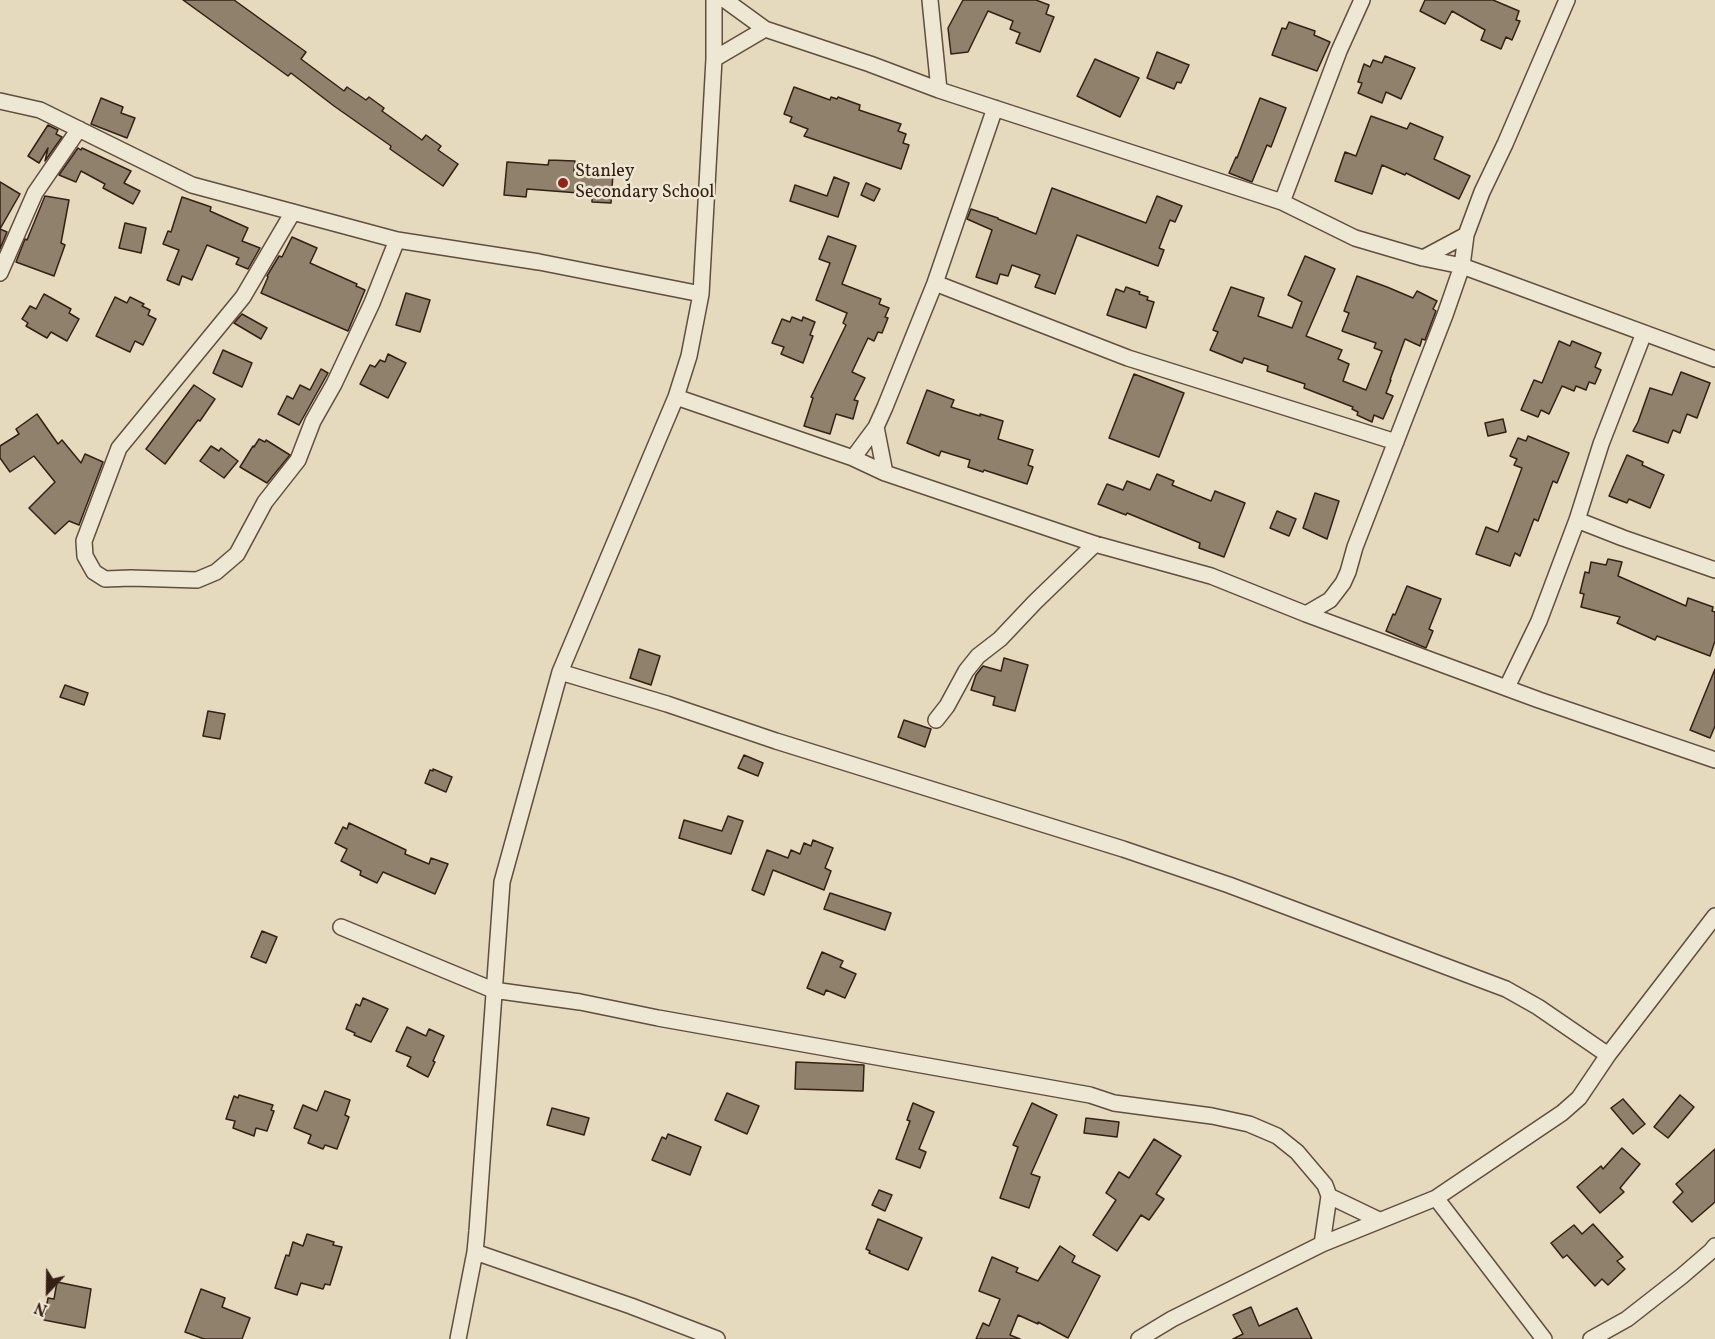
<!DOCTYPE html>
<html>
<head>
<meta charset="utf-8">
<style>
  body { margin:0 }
  #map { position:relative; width:1715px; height:1339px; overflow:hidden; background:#e5dabd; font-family:Vollkorn,serif }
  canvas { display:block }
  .north { position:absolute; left:18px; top:1261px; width:60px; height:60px; -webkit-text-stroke:4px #eee7d4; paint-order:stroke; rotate:202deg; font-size:16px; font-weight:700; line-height:24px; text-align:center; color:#342014 }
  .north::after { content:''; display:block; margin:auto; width:21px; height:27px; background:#342014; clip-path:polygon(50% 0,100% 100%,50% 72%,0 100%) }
</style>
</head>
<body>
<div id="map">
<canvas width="1715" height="1339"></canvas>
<div class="north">N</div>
</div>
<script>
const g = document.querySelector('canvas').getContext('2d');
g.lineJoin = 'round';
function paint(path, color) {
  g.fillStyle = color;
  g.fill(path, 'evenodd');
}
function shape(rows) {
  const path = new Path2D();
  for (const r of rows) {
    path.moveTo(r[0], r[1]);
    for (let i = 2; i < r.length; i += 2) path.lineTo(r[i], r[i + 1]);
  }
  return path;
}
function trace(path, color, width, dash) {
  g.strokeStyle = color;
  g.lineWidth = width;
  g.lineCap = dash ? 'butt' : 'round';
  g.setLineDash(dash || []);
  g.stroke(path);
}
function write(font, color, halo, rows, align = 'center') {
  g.font = font + ' Vollkorn,serif';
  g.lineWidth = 5;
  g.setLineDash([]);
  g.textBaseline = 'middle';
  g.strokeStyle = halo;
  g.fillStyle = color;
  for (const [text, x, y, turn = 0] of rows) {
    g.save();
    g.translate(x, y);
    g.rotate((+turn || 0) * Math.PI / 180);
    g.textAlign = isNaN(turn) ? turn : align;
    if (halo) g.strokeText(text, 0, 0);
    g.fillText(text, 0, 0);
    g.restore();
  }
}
const building = shape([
  [183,0,234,0,306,52,301,59,344,91,347,87,366,100,369,97,384,108,382,111,422,140,426,135,441,146,438,150,458,164,443,186,390,149,391,146,334,106,291,73,288,76,183,0],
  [963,0,1036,0,1049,5,1046,14,1054,17,1040,52,1016,43,1020,33,1010,29,1013,21,988,11,968,52,951,54,948,28,963,0],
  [1425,0,1493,0,1519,11,1516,20,1520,21,1512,40,1506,37,1501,49,1481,40,1485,30,1452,11,1445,24,1420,11,1425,0],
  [1289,22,1315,31,1314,35,1330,42,1317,71,1272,55,1282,28,1286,29,1289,22],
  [1157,52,1189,65,1181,83,1177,82,1174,89,1147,78,1157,52],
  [1385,56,1415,68,1401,99,1386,92,1382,103,1358,93,1362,83,1358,82,1364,64,1370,67,1373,60,1382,63,1385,56],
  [1095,59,1139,78,1120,117,1077,96,1095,59],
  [794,87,830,100,831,97,837,99,838,97,860,105,859,110,901,124,898,131,906,134,903,143,909,145,901,169,804,136,808,129,790,122,792,117,784,114,794,87],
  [101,98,123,107,121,113,135,118,127,138,91,124,101,98],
  [1260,98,1286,108,1271,147,1267,145,1252,182,1229,173,1236,157,1237,158,1260,98],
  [1371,116,1407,129,1410,123,1443,137,1434,159,1470,176,1459,199,1406,173,1405,175,1382,165,1372,194,1335,181,1345,152,1356,156,1371,116],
  [48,125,58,130,56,134,62,137,45,161,48,148,39,163,28,156,48,125],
  [78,148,81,150,82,148,131,171,124,183,140,191,133,204,103,188,105,184,81,171,76,182,59,175,78,148],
  [549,160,575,161,574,171,613,174,611,203,592,202,592,194,527,189,526,197,504,195,507,162,548,165,549,160],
  [834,177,849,183,838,217,790,201,795,185,827,196,834,177],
  [0,182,20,194,0,229,7,232,0,249,0,182],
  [866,183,880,189,874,201,861,195,866,183],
  [1052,188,1146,223,1157,196,1182,206,1175,222,1170,220,1159,248,1164,250,1158,266,1077,235,1055,294,1035,287,1040,275,1012,265,1008,276,1000,274,997,284,976,277,992,230,967,219,971,209,998,218,998,219,1036,234,1052,188],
  [45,196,69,200,61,243,65,245,54,276,16,262,25,239,27,240,45,196],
  [182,197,211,207,210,211,248,228,242,241,260,248,248,269,236,264,239,258,207,245,192,280,182,276,179,285,167,280,179,250,163,244,168,231,171,232,182,197],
  [125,223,146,228,141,253,119,248,125,223],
  [828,236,856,246,842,284,881,299,879,304,889,308,885,317,888,318,882,333,878,332,874,341,868,338,852,372,865,378,854,400,858,401,853,419,836,414,830,434,804,426,813,398,811,397,846,325,843,323,847,313,816,300,830,263,819,259,828,236],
  [292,237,317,248,310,263,357,284,356,286,365,290,348,331,261,293,268,277,267,276,279,256,282,257,292,237],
  [1305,256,1335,269,1306,336,1342,350,1338,359,1349,364,1343,381,1366,390,1382,351,1374,348,1376,343,1342,331,1349,313,1344,311,1357,276,1387,287,1413,298,1417,291,1437,301,1433,309,1436,311,1425,340,1422,339,1420,346,1405,339,1390,380,1391,380,1386,393,1393,396,1383,419,1374,415,1372,422,1357,415,1358,412,1352,409,1353,407,1304,388,1305,384,1267,371,1268,366,1244,358,1242,363,1210,350,1218,332,1213,330,1231,287,1264,298,1258,316,1292,328,1302,302,1288,295,1305,256],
  [1126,287,1140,292,1139,294,1148,297,1147,300,1154,302,1146,328,1107,315,1116,289,1124,292,1126,287],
  [406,293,430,300,420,332,396,325,406,293],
  [44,294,71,309,69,313,79,319,67,341,51,332,47,338,26,326,28,323,22,319,30,306,36,309,44,294],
  [115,297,127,303,130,297,144,304,142,306,150,310,148,315,156,319,143,345,135,341,130,352,96,336,115,297],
  [242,314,267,328,261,339,234,323,242,314],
  [792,317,802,321,803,317,815,322,810,335,813,336,803,363,781,354,784,347,772,343,782,319,790,322,792,317],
  [1559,341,1570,346,1572,341,1601,353,1595,367,1601,370,1595,384,1589,382,1586,390,1576,386,1574,391,1562,386,1549,414,1541,410,1538,417,1521,410,1534,380,1542,383,1559,341],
  [223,350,252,363,242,387,213,373,223,350],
  [388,354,406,363,388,398,360,384,370,365,375,367,380,360,385,362,388,354],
  [321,369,328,373,299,425,278,414,287,396,293,399,300,385,310,390,321,369],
  [1681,372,1710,383,1697,418,1687,414,1680,433,1673,430,1668,443,1633,431,1638,422,1650,388,1672,395,1681,372],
  [1134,374,1184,393,1159,457,1109,438,1134,374],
  [194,385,215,399,200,421,198,420,165,464,146,449,194,385],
  [927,390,954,400,951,407,980,416,980,414,1003,421,998,439,1033,450,1028,465,1033,467,1027,484,984,470,983,472,968,467,970,460,941,451,939,456,907,443,927,390],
  [37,414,58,444,62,440,81,463,85,454,103,462,79,525,69,521,55,534,29,508,55,482,34,456,10,472,0,458,0,446,19,434,16,429,37,414],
  [1503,419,1506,432,1488,436,1485,423,1503,419],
  [1528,436,1569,453,1557,483,1553,481,1538,521,1534,519,1520,556,1515,553,1510,566,1476,554,1486,527,1498,532,1522,468,1514,465,1517,459,1510,456,1518,438,1526,441,1528,436],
  [259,439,265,442,266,440,290,455,267,483,240,467,253,446,254,447,259,439],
  [211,446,219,451,221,448,238,461,224,478,200,461,211,446],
  [1627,455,1643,462,1642,465,1664,475,1650,508,1629,499,1627,503,1609,496,1627,455],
  [1157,474,1174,481,1172,485,1211,501,1215,491,1245,503,1224,557,1199,548,1200,543,1127,513,1126,515,1098,504,1107,484,1123,490,1127,481,1150,490,1157,474],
  [1315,493,1339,501,1327,539,1303,528,1315,493],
  [1277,511,1296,519,1289,536,1270,528,1277,511],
  [1608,559,1622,562,1618,576,1686,606,1688,598,1713,607,1712,611,1715,612,1715,641,1710,656,1657,636,1655,640,1617,623,1620,617,1581,607,1584,594,1580,593,1585,572,1589,573,1591,562,1606,565,1608,559],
  [1407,586,1441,599,1429,629,1433,631,1426,648,1386,631,1393,614,1395,615,1407,586],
  [639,649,660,656,651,685,630,678,639,649],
  [1004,658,1028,665,1015,711,993,705,995,697,971,690,976,675,983,666,1001,671,1004,658],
  [1715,669,1715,726,1710,738,1690,730,1715,669],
  [65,685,88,693,84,705,60,697,65,685],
  [208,711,225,714,220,739,203,736,208,711],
  [904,720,931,729,925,747,898,737,904,720],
  [744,755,763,763,758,776,738,768,744,755],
  [433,769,452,777,446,792,425,783,430,770,433,771,433,769],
  [728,816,743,821,731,854,679,838,684,820,722,831,728,816],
  [349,823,406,850,405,854,429,864,431,858,448,864,435,894,383,872,377,883,360,875,361,871,341,861,347,849,335,843,343,827,347,829,349,823],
  [813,840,833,848,825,868,831,871,824,890,773,870,764,895,752,890,767,850,788,858,791,850,800,854,804,843,811,846,813,840],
  [830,893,891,913,885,930,824,909,830,893],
  [262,931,277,937,266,963,251,957,262,931],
  [822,952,843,961,840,967,856,974,845,998,826,990,824,995,807,988,822,952],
  [363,998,388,1009,371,1042,354,1035,355,1033,346,1029,356,1004,360,1006,363,998],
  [407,1027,426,1036,429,1029,444,1036,433,1061,435,1062,428,1077,407,1066,411,1057,396,1051,407,1027],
  [796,1062,864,1065,863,1091,795,1089,796,1062],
  [325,1091,350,1100,345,1115,349,1117,337,1149,325,1145,323,1149,308,1143,311,1135,294,1128,303,1105,317,1111,325,1091],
  [727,1093,759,1106,747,1134,715,1120,727,1093],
  [239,1095,273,1105,271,1110,274,1111,267,1131,256,1128,254,1136,233,1128,235,1121,226,1119,234,1096,238,1098,239,1095],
  [1680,1095,1694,1107,1668,1138,1654,1127,1680,1095],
  [1623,1099,1645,1124,1633,1134,1611,1108,1623,1099],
  [913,1103,934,1112,919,1149,926,1152,920,1168,896,1159,910,1121,907,1120,913,1103],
  [1032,1103,1057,1115,1031,1174,1040,1177,1029,1208,1000,1198,1018,1147,1013,1145,1032,1103],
  [552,1108,589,1118,584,1135,547,1125,552,1108],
  [1086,1118,1119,1122,1117,1137,1084,1133,1086,1118],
  [668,1134,701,1147,690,1175,652,1160,662,1137,666,1139,668,1134],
  [1154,1139,1181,1156,1156,1194,1164,1199,1149,1220,1141,1215,1117,1251,1093,1235,1116,1200,1106,1193,1119,1172,1129,1178,1154,1139],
  [1622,1148,1640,1164,1620,1188,1624,1192,1600,1213,1577,1187,1601,1166,1603,1169,1622,1148],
  [1715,1149,1715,1202,1692,1222,1673,1202,1683,1192,1676,1184,1715,1149],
  [879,1190,892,1195,885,1211,872,1205,879,1190],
  [878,1219,922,1238,908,1270,869,1253,870,1251,866,1249,878,1219],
  [1593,1224,1623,1257,1617,1261,1625,1269,1608,1285,1602,1279,1595,1286,1567,1255,1563,1258,1551,1243,1574,1225,1582,1234,1593,1224],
  [307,1234,334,1242,333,1245,342,1247,330,1285,325,1284,323,1289,301,1283,297,1295,275,1288,286,1255,289,1256,293,1242,303,1246,307,1234],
  [1060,1246,1075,1256,1072,1262,1100,1276,1068,1338,1038,1322,1038,1324,1018,1315,1010,1335,1020,1339,976,1339,983,1323,989,1326,1000,1299,979,1291,992,1257,1018,1268,1016,1272,1038,1281,1060,1246],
  [57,1282,91,1289,85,1328,44,1320,48,1298,54,1299,57,1282],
  [201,1289,225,1298,222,1307,250,1318,242,1339,204,1339,185,1332,201,1289],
  [1251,1307,1259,1326,1297,1308,1312,1339,1233,1339,1243,1334,1233,1315,1251,1307]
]);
const minor = shape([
  [725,0,765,29,870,64,939,90,1282,202,1355,238,1423,258,1462,266,1715,359],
  [930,0,939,90],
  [714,59,765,29],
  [0,101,40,110,192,185,397,240,539,262,701,294],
  [1282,202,1339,51,1362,0],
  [293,212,243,297,119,448,84,541,85,556,94,572,105,579,131,578,197,580,216,572,237,554,265,502,298,460,313,421,334,384,372,303,397,240],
  [1423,258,1466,235],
  [0,273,35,193,79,129],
  [935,283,1128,358,1396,442],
  [676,397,853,458,885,473,1095,544,1211,576,1306,614,1539,700,1715,760],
  [876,427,885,473],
  [853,458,876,427,885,407,935,283,995,108],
  [1577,520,1623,538,1715,570],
  [1306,614,1330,600,1343,583,1348,572,1355,547,1445,315,1462,266,1466,235,1482,192,1505,144,1567,0],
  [560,672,667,704,776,741,1123,849,1229,885,1506,989,1538,1007,1608,1055],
  [1507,687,1539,621,1577,520,1601,444,1644,333],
  [936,720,947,706,966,671,978,656,1000,639,1035,602,1095,544],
  [341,927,493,990,580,1002,658,1018,1090,1095,1114,1103,1212,1116,1249,1124,1277,1136,1297,1152,1325,1185,1329,1196,1322,1244],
  [1329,1196,1379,1220],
  [1436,1198,1544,1339],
  [475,1252,631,1306,717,1339],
  [458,1339,475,1252,477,1231,502,882,560,672,676,397,689,356,701,294,714,59,714,0],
  [1139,1339,1172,1319,1322,1244,1436,1198,1562,1113,1579,1098,1608,1055,1715,916],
  [1591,1339,1627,1319,1682,1276,1711,1251,1715,1246]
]);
const markers = [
  [563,183,6,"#8f2418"]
];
const poiNames = [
  ["Stanley",575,173],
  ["Secondary School",575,194]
];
paint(building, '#90816c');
trace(building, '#342014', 1.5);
trace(minor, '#604e3e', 18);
trace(minor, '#eee7d4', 15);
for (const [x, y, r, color] of markers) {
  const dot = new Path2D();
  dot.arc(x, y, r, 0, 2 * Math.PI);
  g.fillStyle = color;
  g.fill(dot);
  trace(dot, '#eee7d4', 2);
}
write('18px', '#342014', '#eee7d4', poiNames, 'left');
</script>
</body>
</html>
